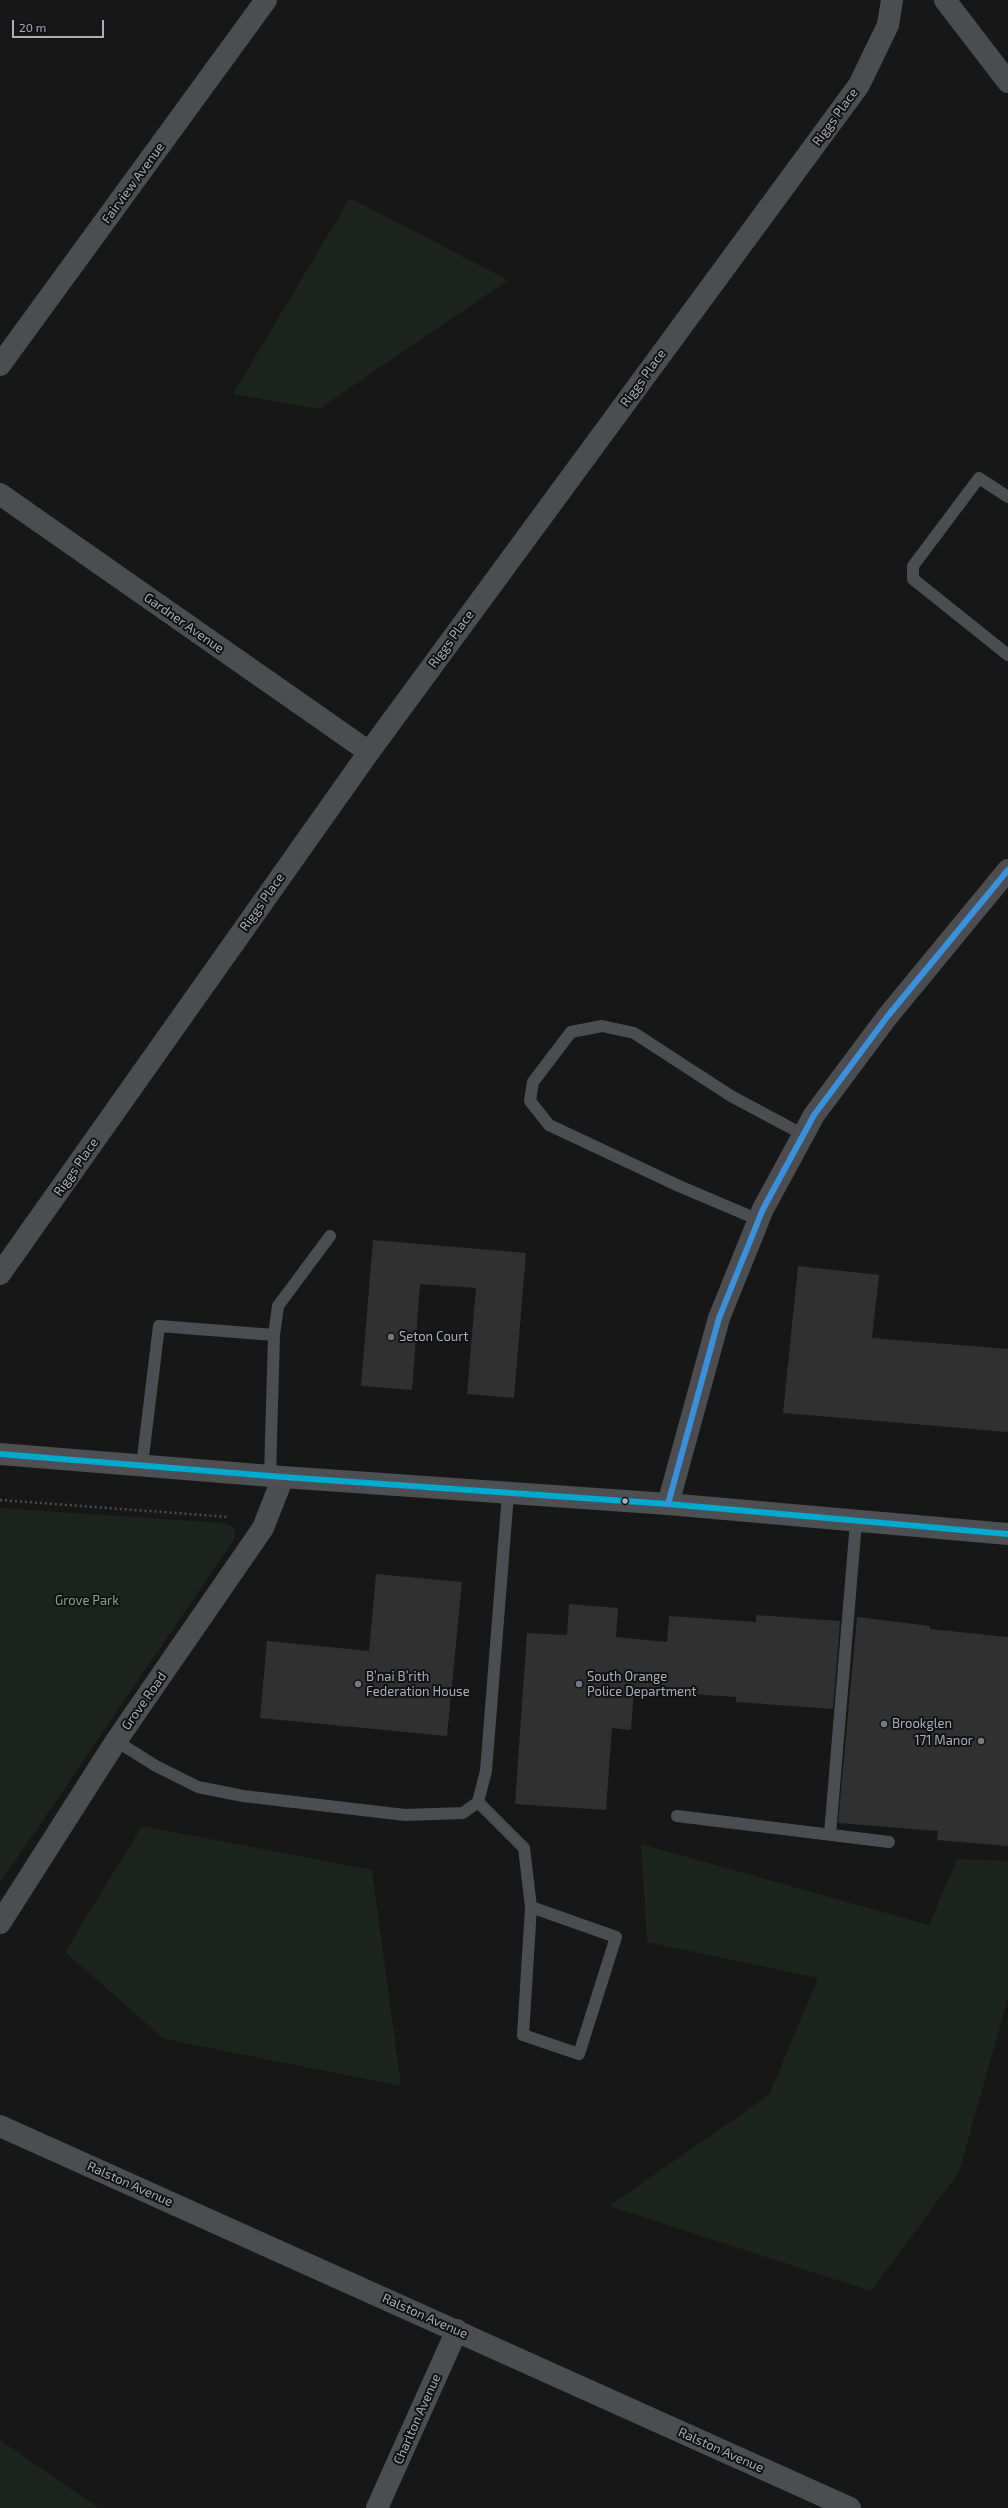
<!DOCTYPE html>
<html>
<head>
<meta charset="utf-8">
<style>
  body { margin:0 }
  #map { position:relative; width:1008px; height:2508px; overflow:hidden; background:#171717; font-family:"Exo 2",sans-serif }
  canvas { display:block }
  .scale { position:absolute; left:12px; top:20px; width:92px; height:18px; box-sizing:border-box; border:2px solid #a8afb8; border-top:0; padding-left:5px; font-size:12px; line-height:14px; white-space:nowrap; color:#a8afb8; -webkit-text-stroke:3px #111113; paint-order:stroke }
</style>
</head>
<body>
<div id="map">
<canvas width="1008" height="2508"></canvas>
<div class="scale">20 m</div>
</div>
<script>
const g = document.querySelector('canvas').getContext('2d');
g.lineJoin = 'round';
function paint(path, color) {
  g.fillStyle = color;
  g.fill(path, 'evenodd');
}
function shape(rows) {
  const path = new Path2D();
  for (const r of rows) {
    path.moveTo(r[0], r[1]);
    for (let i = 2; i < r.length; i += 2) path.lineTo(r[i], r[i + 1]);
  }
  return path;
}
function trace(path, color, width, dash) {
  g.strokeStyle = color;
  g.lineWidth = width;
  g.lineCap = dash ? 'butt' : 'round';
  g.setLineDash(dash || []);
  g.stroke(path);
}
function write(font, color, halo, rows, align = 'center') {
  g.font = font + ' "Exo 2",sans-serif';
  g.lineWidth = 4;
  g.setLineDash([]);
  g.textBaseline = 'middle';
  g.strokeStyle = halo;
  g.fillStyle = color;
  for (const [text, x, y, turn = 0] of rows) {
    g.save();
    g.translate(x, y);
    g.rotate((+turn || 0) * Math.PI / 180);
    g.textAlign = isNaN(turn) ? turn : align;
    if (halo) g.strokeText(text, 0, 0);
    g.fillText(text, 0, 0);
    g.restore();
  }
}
const green = shape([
  [350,198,508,280,319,409,233,394],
  [0,1508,223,1523,234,1527,235,1538,0,1883],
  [142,1826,372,1870,401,2086,164,2039,65,1952],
  [641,1844,929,1925,957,1859,1008,1861,1008,1998,959,2172,871,2291,609,2206,769,2095,818,1978,647,1942],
  [0,2440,99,2508,0,2508]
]);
const building = shape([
  [373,1240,526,1253,514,1398,467,1394,476,1288,420,1284,412,1390,361,1386],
  [798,1266,879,1275,872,1338,1008,1349,1008,1432,783,1413],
  [376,1574,462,1582,447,1736,260,1718,267,1641,369,1651],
  [569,1604,618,1608,616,1637,667,1642,669,1616,756,1622,756,1615,840,1621,833,1709,736,1702,736,1697,634,1690,631,1730,612,1728,606,1810,515,1804,527,1633,567,1635],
  [857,1617,930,1626,930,1629,1008,1637,1008,1846,937,1840,938,1831,838,1823]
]);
const path = shape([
  [0,1500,229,1517]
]);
const service = shape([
  [1008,497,979,478,913,566,913,579,1008,655],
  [759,1220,679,1186,549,1125,530,1101,533,1082,571,1032,602,1026,634,1033,731,1096,804,1135],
  [274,1335,278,1306,330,1236],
  [142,1465,159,1326,274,1335,270,1476],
  [116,1741,156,1766,198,1787,243,1796,405,1815,463,1813,478,1802,486,1771,508,1494],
  [478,1802,524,1848,531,1907,523,2035,579,2054,616,1937,531,1907],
  [677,1816,889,1842],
  [830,1834,856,1522]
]);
const minor = shape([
  [0,365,266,0],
  [0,494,369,752],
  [0,1274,369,752,859,85,888,25,892,0],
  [668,1504,719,1318,763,1209,814,1115,887,1017,1008,870],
  [0,1923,116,1741,263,1528,283,1477],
  [0,2126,850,2508],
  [377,2508,457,2330]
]);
const secondary = shape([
  [945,0,1008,82]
]);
const primary = shape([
  [0,1454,283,1477,668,1504,1008,1534]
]);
const bus1 = shape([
  [0,1454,283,1477,668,1504,1008,1534]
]);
const bus2 = shape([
  [668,1504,719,1318,763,1209,814,1115,887,1017,1008,870]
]);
const markers = [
  [391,1337,4,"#757a80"],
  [625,1501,3.5,"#a8afb8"],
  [358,1684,4,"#757a80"],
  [579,1684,4,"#757a80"],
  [884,1724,4,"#757a80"],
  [981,1741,4,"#757a80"]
];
const streetNames = [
  ["Riggs Place",835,117,-54],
  ["Fairview Avenue",133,183,-54],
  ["Riggs Place",643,378,-54],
  ["Gardner Avenue",184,623,35],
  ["Riggs Place",451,639,-54],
  ["Riggs Place",262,902,-55],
  ["Riggs Place",76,1167,-55],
  ["Grove Road",144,1701,-55],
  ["Ralston Avenue",130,2184,24],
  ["Ralston Avenue",425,2316,24],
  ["Charlton Avenue",417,2419,-66],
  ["Ralston Avenue",721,2450,24]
];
const poiNames = [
  ["Seton Court",399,1337],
  ["B’nai B’rith",366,1677],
  ["Federation House",366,1692],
  ["South Orange",587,1677],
  ["Police Department",587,1692],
  ["Brookglen",892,1724],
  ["171 Manor",973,1741,"right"]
];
const parkNames = [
  ["Grove Park",87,1601]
];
paint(green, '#1d241d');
paint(building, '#303031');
trace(path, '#4d4e52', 2.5, [2, 3]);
trace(service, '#4b4d50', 12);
trace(minor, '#4b4d50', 22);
trace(secondary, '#4a4c4e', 22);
trace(primary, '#4d4f52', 22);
trace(bus1, '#00a9ce', 6);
trace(bus2, '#3a90db', 6);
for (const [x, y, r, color] of markers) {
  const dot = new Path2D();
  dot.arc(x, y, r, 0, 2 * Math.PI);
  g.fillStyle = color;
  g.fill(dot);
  trace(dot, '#111113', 1.5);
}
write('13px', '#a8afb8', '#111113', streetNames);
write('13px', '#a8afb8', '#111113', poiNames, 'left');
write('13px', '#82a47e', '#111113', parkNames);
</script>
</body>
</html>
